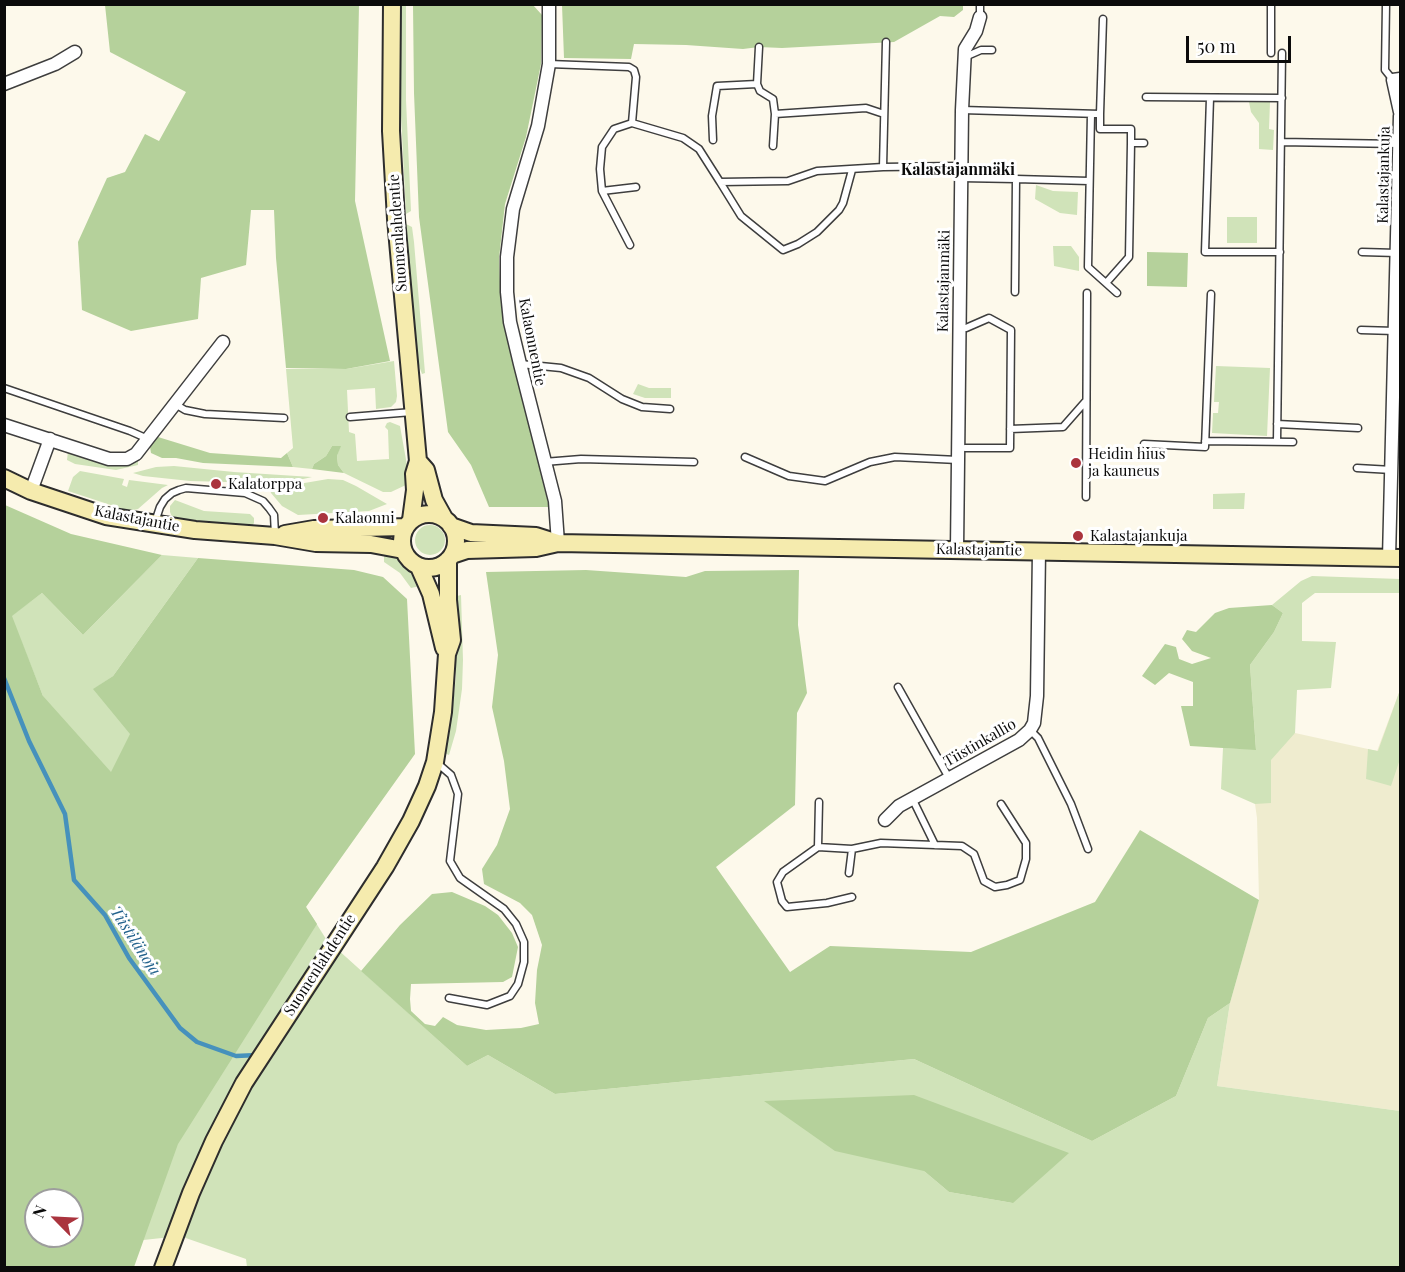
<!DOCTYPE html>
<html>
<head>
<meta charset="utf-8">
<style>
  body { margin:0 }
  #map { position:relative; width:1405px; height:1272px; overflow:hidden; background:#fdf9eb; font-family:"Playfair Display",serif }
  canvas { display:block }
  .frame { position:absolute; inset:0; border:6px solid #0b0b0b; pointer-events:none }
  .north { position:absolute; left:24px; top:1188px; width:60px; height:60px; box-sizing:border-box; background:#fff; border:2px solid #9d9d9d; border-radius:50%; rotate:294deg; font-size:16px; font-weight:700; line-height:24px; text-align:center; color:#0b0b0b }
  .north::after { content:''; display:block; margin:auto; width:21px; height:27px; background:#aa343e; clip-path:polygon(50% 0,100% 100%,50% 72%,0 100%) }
  .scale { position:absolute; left:1186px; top:36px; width:105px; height:27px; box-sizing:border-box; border:3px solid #0b0b0b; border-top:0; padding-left:8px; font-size:18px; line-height:21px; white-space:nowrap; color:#0b0b0b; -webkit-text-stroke:4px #fff; paint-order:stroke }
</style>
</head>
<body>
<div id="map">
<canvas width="1405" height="1272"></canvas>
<div class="frame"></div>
<div class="north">N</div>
<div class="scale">50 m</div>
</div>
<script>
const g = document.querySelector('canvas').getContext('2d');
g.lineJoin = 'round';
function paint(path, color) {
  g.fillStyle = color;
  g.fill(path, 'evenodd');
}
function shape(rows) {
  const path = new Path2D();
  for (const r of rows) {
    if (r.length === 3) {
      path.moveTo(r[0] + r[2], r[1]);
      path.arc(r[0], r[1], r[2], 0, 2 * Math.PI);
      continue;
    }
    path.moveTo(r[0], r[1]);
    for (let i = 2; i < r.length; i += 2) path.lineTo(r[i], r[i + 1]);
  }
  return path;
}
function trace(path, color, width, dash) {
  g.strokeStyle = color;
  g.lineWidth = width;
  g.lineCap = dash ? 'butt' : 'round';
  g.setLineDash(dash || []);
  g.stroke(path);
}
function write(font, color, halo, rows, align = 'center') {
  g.font = font + ' "Playfair Display",serif';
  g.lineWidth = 6;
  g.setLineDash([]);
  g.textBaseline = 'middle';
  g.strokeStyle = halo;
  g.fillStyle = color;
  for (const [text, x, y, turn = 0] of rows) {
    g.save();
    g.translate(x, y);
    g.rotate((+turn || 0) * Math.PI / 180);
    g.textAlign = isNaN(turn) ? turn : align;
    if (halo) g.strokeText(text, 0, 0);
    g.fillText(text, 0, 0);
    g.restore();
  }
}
const farmland = shape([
  [1400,690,1400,1111,1217,1086,1230,1003,1259,899,1257,818,1255,804,1275,741,1295,733,1377,751]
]);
const green = shape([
  [400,5,406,5,406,100,411,211,406,214,399,76],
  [1249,102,1270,102,1269,129,1274,130,1273,150,1259,149,1259,123,1251,112],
  [1036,185,1053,191,1078,192,1077,215,1060,213,1035,199],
  [1227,217,1257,217,1257,243,1227,243],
  [406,224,412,227,414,242,425,373,422,374,418,363],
  [1053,246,1071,246,1079,257,1079,271,1054,266],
  [394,361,397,396,396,402,391,407,376,409,375,388,347,390,349,432,355,434,357,461,389,459,388,430,385,427,387,423,390,422,400,426,410,482,408,484,391,492,383,492,344,473,338,465,337,456,340,447,332,446,326,456,314,464,312,469,293,467,287,453,293,448,286,369,346,369],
  [1216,366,1270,368,1267,436,1212,433,1213,413,1218,413,1219,402,1214,402],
  [638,384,649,388,671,388,671,398,645,398,633,394],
  [68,451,116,466,127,466,138,460,138,465,116,470,75,464,67,460],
  [174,466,234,472,312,477,290,482,262,483,190,481,143,476,133,473,156,467],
  [80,471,124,479,122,485,127,487,129,480,168,485,162,488,138,509,129,511,68,491,73,477],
  [328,479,343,480,356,486,387,504,369,511,298,515,282,506,271,493,270,490,275,488],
  [1245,493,1244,509,1213,509,1213,494],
  [175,500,204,511,250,514,254,518,254,523,252,526,179,521,172,517,170,512,170,506],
  [430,540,15],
  [384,552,396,557,409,571,420,586,411,588,400,573,384,562],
  [162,555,198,558,113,676,94,689,306,907,326,939,467,1066,488,1055,555,1094,914,1059,1092,1141,1176,1096,1208,1018,1230,1003,1217,1086,1400,1111,1400,1267,247,1267,246,1259,180,1236,107,1244,72,1200,43,696,11,616,42,593,83,635],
  [924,1171,1013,1203,949,1192],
  [1312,576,1400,579,1400,593,1315,593,1302,603,1302,641,1336,642,1331,688,1297,690,1295,733,1271,760,1271,803,1255,804,1221,789,1223,748,1256,749,1250,665,1274,632,1283,613,1272,605,1301,581],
  [461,595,463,660,462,689,456,731,449,755,444,753,452,714,456,676,453,597],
  [1400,690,1400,759,1391,786,1366,779,1368,749,1378,751]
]);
const forest = shape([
  [105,5,359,5,355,201,390,361,346,369,286,368,276,258,274,210,251,210,246,265,201,278,198,319,131,331,82,310,78,242,107,178,125,172,145,134,159,141,186,92,110,52],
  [413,5,533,5,542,15,541,64,526,137,505,204,499,258,501,306,549,507,489,507,471,465,448,432,419,217,414,93],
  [562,5,963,5,963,10,954,17,940,16,894,42,782,48,759,47,743,49,686,45,634,44,631,59,564,58],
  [1147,252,1188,253,1187,287,1147,286],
  [158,437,210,453,281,458,287,453,293,467,203,463,176,458,162,458,151,453,150,447],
  [332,446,341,446,337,456,338,465,344,473,312,469,314,464,326,456],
  [5,505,71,534,162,555,83,635,42,593,12,616,43,696,111,772,130,734,93,689,113,676,198,558,354,570,383,577,407,599,415,754,306,907,317,924,178,1144,134,1267,5,1267],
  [36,1200,72,1200,72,1236,36,1236],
  [586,570,686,577,705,571,799,570,798,625,807,693,797,713,795,805,716,867,790,972,830,946,971,952,1095,902,1140,830,1259,900,1230,1003,1208,1018,1176,1096,1092,1141,914,1059,555,1094,488,1055,467,1066,361,971,400,925,432,894,452,892,485,906,498,915,512,933,518,947,512,977,503,982,411,984,410,999,411,1011,425,1024,435,1026,443,1017,457,1025,486,1030,521,1028,539,1024,535,1003,537,970,542,945,532,915,520,903,484,884,482,869,497,845,510,809,504,761,492,707,498,655,486,572],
  [1272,605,1283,613,1274,632,1250,665,1256,750,1190,746,1181,706,1193,706,1193,682,1169,673,1155,685,1142,676,1165,644,1176,647,1179,659,1192,664,1211,658,1192,651,1182,639,1187,630,1196,632,1215,613,1229,608],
  [914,1095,1069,1153,1013,1203,949,1192,924,1171,835,1151,764,1101]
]);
const stream = shape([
  [4,678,29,741,65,814,74,880,105,915,129,958,180,1028,197,1042,236,1056,258,1055]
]);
const lane = shape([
  [1271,4,1271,53],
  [1386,4,1385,70,1393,80],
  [980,17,980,4],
  [965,57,981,50,992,50],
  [549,64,629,67,634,70,636,77,632,123],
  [757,84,760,91,773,99,775,114,773,146],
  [1146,97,1282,98],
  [1210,98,1205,252,1280,252],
  [962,110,1100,114,1103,19],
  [775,114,866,108,884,114],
  [1091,114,1088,267,1117,293],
  [1100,114,1100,129,1131,129,1131,143],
  [713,140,712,116,717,86,757,84,759,47],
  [1281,142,1399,144],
  [883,167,961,166],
  [852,170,843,203,839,210,817,232,798,244,783,250,741,216,720,182,788,181,817,171,883,167,886,42],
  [961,178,1016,179,1015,292],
  [1016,179,1089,181],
  [602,191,636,187],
  [630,245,602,191,600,169,602,147,614,129,632,123,683,138,699,149,720,182],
  [1362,252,1397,253],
  [1106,283,1129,257,1131,143,1144,143],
  [1361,330,1395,331],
  [520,364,561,368,589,378,622,399,642,407,670,409],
  [4,388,130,431,148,439],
  [175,404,185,410,205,414,284,418],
  [350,417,412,412],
  [1277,424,1358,428],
  [1010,429,1063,427,1085,402],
  [1205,441,1293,442],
  [1277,442,1282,53],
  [1144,444,1205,447,1211,294],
  [965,448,1010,448,1011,330,989,318,966,328],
  [745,457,789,476,825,481,870,462,895,457,958,460],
  [544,462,581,459,694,462],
  [1357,468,1392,470],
  [1086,497,1087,293],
  [155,522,160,507,165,499,172,493,179,490,186,488,245,493,263,501,269,508,274,515,275,535],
  [898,687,949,778],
  [1030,730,1038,738,1071,804,1088,849],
  [436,762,451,775,458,794,450,861,460,878,504,909,516,924,524,942,524,962,518,984,510,996,487,1005,449,998],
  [912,798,935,845],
  [818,847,819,802],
  [849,873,852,849],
  [852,897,827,903,787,907,782,901,777,882,783,872,818,847,852,849,881,843,962,846,974,854,984,881,995,887,1007,885,1020,880,1026,859,1026,843,1001,804]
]);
const street = shape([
  [549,4,549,64,538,126,513,209,507,257,507,292,510,322,520,364,555,501,558,543],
  [1400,79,1393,80,1400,112],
  [4,84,55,64,75,52],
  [4,425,109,459,127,459,136,454,223,342],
  [31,491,50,439],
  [957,549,962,110,965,49,976,31,980,17],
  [1389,558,1400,116],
  [885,820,899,806,1019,740,1030,730,1034,723,1037,696,1039,551]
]);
const secondary = shape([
  [392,4,391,131,396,219,418,461,414,474,415,490,411,520],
  [418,461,426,470,434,500,444,518],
  [4,478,31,491,106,516,195,530,275,536,316,543,371,544,403,550],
  [429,541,27],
  [451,526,471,533,536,536,558,543],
  [285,534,314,529,405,527],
  [452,555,467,550,536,548,558,543,1400,558],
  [419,567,431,594,444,648],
  [163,1268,191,1193,214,1141,244,1083,385,867,411,821,427,786,435,762,443,712,447,654,452,640,448,600,448,560]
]);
const markers = [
  [1076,463,6,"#aa343e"],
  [216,484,6,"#aa343e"],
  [323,518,6,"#aa343e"],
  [1078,536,6,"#aa343e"]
];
const streetNames = [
  ["Kalastajankuja",1384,175,-89],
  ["Suomenlahdentie",398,233,-94],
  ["Kalastajanmäki",944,281,-89],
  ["Kalaonnentie",532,342,79],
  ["Kalastajantie",137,519,11],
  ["Kalastajantie",979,550,1],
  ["Tiistinkallio",980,743,-30],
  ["Suomenlahdentie",320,965,-57]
];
const poiNames = [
  ["Heidin hius",1088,454],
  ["ja kauneus",1088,471],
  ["Kalatorppa",228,484],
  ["Kalaonni",335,518],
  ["Kalastajankuja",1090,536]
];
const neighbourhoodNames = [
  ["Kalastajanmäki",958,170]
];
const waterNames = [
  ["Tiistilänoja",135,941,57]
];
paint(farmland, '#efeccf');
paint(green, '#d0e3b9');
paint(forest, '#b5d19b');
trace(stream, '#4691bc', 4.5);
trace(lane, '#3e3e3e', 9);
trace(street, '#3e3e3e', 15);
trace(secondary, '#2d2d2d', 20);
trace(lane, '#fff', 6);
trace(street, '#fff', 12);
trace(secondary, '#f5ebae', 16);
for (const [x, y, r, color] of markers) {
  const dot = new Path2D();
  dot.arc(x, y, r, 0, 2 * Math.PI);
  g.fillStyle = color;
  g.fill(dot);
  trace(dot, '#fff', 2);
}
write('15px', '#0b0b0b', '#fff', streetNames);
write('15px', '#0b0b0b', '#fff', poiNames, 'left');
write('bold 16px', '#0b0b0b', '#fff', neighbourhoodNames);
write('italic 16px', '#24638d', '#fff', waterNames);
</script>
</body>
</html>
